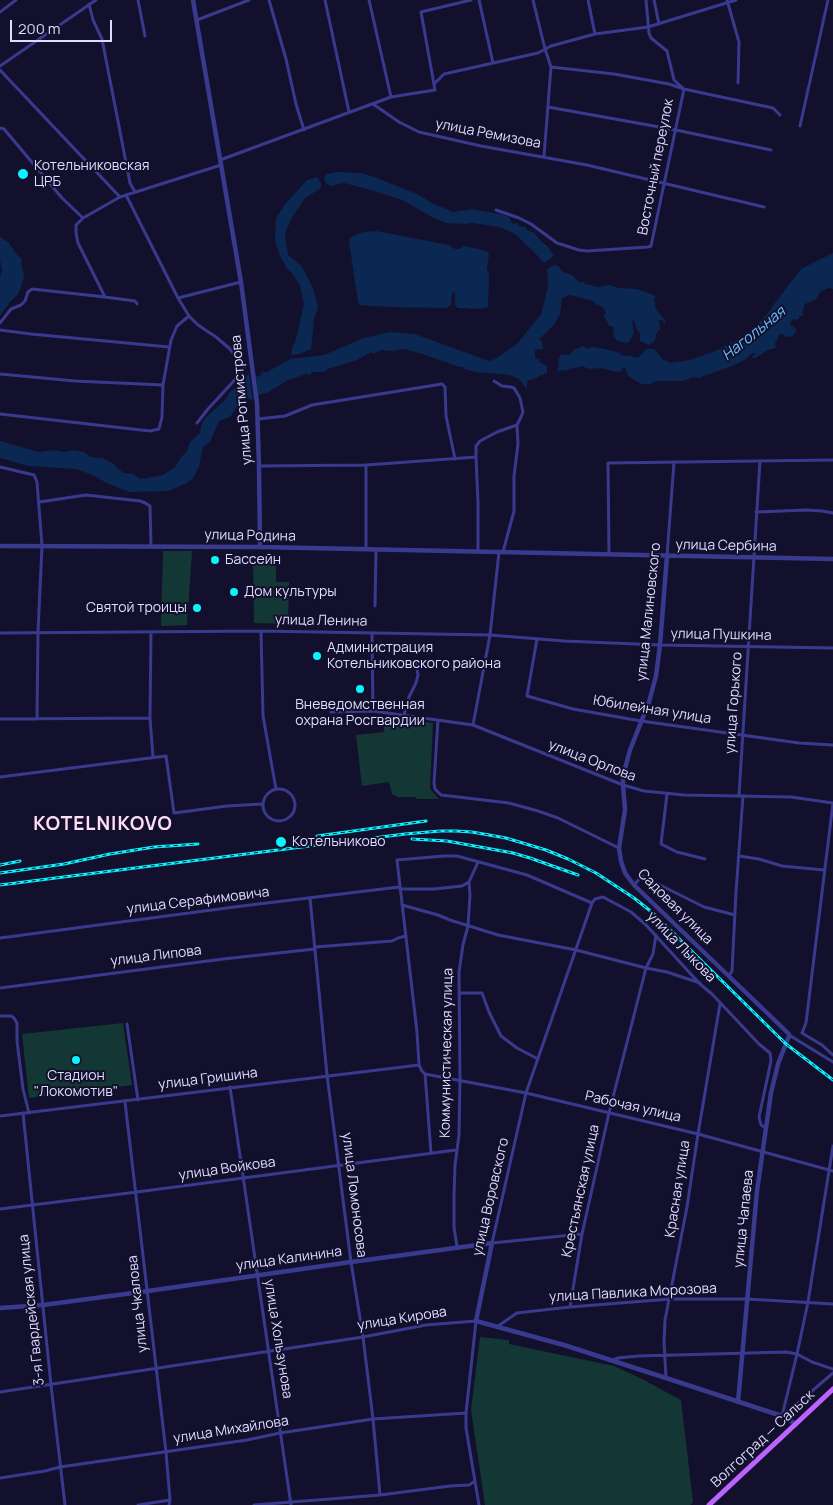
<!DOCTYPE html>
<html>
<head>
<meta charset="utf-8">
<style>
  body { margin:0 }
  #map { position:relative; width:833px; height:1505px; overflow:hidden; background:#13102d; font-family:Manrope,sans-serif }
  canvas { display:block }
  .scale { position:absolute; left:10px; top:20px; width:102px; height:22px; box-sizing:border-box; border:2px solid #dedcff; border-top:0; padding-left:6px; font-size:15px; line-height:18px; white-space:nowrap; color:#dedcff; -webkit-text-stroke:4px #13102d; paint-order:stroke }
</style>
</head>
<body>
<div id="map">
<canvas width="833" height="1505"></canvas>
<div class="scale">200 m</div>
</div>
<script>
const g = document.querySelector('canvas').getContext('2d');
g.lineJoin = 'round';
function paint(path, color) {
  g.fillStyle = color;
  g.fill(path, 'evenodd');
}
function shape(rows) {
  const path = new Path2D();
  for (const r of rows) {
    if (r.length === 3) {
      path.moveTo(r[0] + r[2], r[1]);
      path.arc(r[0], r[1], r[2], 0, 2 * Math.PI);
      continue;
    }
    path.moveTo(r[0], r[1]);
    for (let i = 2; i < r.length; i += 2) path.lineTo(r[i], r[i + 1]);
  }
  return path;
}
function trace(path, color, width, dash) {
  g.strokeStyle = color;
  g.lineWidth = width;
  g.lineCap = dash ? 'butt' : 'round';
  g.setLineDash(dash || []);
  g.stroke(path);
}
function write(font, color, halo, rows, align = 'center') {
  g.font = font + ' Manrope,sans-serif';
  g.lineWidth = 4;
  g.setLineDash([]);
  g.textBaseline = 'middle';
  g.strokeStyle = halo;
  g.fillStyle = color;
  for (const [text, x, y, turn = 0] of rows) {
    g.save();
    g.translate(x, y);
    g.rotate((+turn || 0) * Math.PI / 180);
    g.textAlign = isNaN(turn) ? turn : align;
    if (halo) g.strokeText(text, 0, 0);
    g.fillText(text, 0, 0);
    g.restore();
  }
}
const green = shape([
  [163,551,192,551,187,625,161,626],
  [276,558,276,582,289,582,288,624,254,623,253,559],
  [388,716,433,723,430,789,439,799,417,799,415,797,398,797,392,794,389,782,362,786,356,735,384,732,384,719,387,718],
  [123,1023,132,1085,29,1098,22,1034],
  [480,1337,509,1340,509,1344,614,1366,640,1378,681,1400,693,1502,690,1505,485,1505,471,1410]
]);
const water = shape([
  [338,172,361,173,377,178,417,194,432,203,453,212,472,209,504,215,510,218,510,220,512,223,514,224,518,222,518,226,523,227,525,226,527,230,535,233,539,239,548,247,554,256,544,263,534,252,515,234,500,227,472,223,464,224,446,223,432,217,402,200,371,190,344,183,330,186,326,183,324,179,326,174],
  [317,177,321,183,321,188,305,198,292,218,285,233,288,255,301,265,313,288,318,307,314,319,311,349,300,354,292,355,291,352,296,339,304,304,300,285,292,273,288,270,280,256,275,241,276,218,286,203,307,180],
  [376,231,449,245,455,249,459,249,464,246,487,251,489,255,487,269,489,275,488,307,485,308,473,309,466,308,458,308,455,305,455,292,452,293,451,305,446,308,389,307,360,305,358,302,349,241,350,238,355,235,364,232],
  [0,237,8,242,18,256,21,258,24,278,18,294,9,303,0,316,0,277,2,271,0,260],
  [833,253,833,289,829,288,821,291,815,300,805,304,802,312,804,316,799,316,799,319,792,320,790,324,797,330,793,336,788,337,785,336,783,334,780,334,775,343,776,348,768,350,755,358,752,358,753,356,756,354,752,353,746,359,732,366,701,377,700,378,693,377,683,381,657,381,650,384,641,384,628,376,625,368,622,368,622,371,616,372,601,368,589,369,582,366,572,369,570,368,569,370,557,371,559,366,558,360,561,354,569,355,574,350,583,346,588,349,592,347,605,349,620,353,621,355,631,356,638,358,646,349,654,349,662,359,671,363,690,360,718,350,744,336,756,326,766,315,794,278,801,269],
  [555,265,558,266,563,272,572,275,580,283,582,282,584,282,585,284,598,287,610,285,618,288,637,289,656,296,654,299,655,306,658,312,663,317,665,321,665,324,662,320,659,320,660,329,656,334,655,341,649,345,640,341,640,333,637,330,634,320,632,321,634,333,629,342,626,343,617,341,614,337,613,326,609,326,604,316,606,313,603,307,594,303,593,301,570,295,562,298,560,314,554,325,539,339,542,342,543,348,542,350,536,349,535,351,535,358,540,360,539,362,547,366,547,373,539,376,538,377,533,379,527,381,527,389,519,379,510,375,475,372,473,371,471,371,465,369,464,367,459,367,423,354,403,349,393,351,381,350,374,354,371,352,357,360,327,369,327,371,320,372,312,372,310,375,306,374,288,380,267,393,261,394,258,396,256,376,259,377,262,372,267,372,290,359,324,355,364,338,390,332,415,334,486,360,490,361,495,359,517,344,541,314,548,287,547,269],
  [249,373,253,401,248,398,244,399,240,402,230,417,219,421,210,442,204,446,202,450,199,467,193,478,187,483,169,491,130,492,106,483,97,477,77,469,29,466,0,458,0,441,39,452,54,450,64,452,74,450,84,452,91,457,103,458,114,464,118,469,124,473,133,474,140,479,163,475,175,467,182,456,187,452,190,442,200,433,202,423,205,418,224,401,230,392,243,381]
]);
const minor = shape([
  [138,0,145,36],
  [269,0,286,59,296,104,304,130],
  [325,0,349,112],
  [369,0,391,97],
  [479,0,493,63],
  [533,0,545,49,551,67,544,156],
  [588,0,595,34],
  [654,0,659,24],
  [727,0,739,42,738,83],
  [89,4,93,20,102,39,130,183,135,192],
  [0,12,16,0],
  [197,20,249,0],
  [0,66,96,0],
  [551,67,614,74,669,84,684,89,773,108,780,115],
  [0,70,120,197],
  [434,84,444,74,538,53,551,46,595,34,648,27,736,0],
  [373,104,399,122,419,132,481,146,587,165,764,207],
  [548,107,676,130,771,150],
  [800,126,828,0],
  [0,128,4,129,62,198,83,218],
  [220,160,391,97,435,90,421,12,471,0],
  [126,195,178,298,189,316,198,325,216,337,229,348,243,365,244,368,242,372,208,409,197,423],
  [496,210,519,218,531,224,557,243,579,250,587,251,648,247,651,246,684,89,674,80,667,51,651,38,649,33,646,0],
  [105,297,135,301,137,304],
  [178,298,241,282],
  [0,323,11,309,21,305,25,301,28,292,32,289,105,297,78,243,76,233,76,225,83,218,120,197,221,165],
  [0,330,31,334,169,347],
  [0,374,75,381,163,385],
  [494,381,502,386,511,387,514,388,520,398,523,412,521,417,517,425,518,444,514,476,514,511,503,552],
  [0,414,150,431,159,429,162,417,163,385,171,340,177,326,189,316],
  [258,419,285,416,312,405,442,384,445,387,446,416,455,459],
  [476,457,478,503,478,551],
  [259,466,366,465,476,457,476,446,480,441,497,432,517,425],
  [0,467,34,475,37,482,42,546,38,632,37,719],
  [39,502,86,495,140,501,145,503,150,506,151,546],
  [756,512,807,510,822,511,833,513],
  [366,549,366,465],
  [609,554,608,463,833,460],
  [667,556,674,462],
  [375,606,376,550],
  [261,631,263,716,276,789],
  [151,632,150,718,153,757],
  [0,633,261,631,490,635,564,641,660,645,833,648],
  [372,633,373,711],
  [537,639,527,696,573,709,641,721,799,743,833,745],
  [331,712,373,711,473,725,623,785,644,791,684,795,791,797,833,803],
  [404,715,409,697,416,683,418,675,416,662],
  [0,719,150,718],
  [438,720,434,783,435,789,441,795,509,803,538,811,558,818,619,848],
  [473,725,490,635,499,552],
  [0,777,166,756,174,813,227,806,263,804],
  [279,805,16],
  [667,794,661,844,677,852,705,859],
  [739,795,760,461],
  [833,803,806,1023,802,1033,822,1045,833,1055],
  [739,856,759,859,782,866,824,870],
  [634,885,642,876,704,907,735,915],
  [400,889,434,889,462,886,469,882],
  [310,898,327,1075,351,1262,363,1337,373,1419,380,1495],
  [592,903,595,899,603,897,631,912,645,924,700,984,712,994,759,1044,770,1053,771,1061,759,1117,761,1125,766,1128],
  [402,905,438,915,450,920,498,935,576,950,646,968,667,972,700,983],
  [0,938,242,906,399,887],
  [315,947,392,941,398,938,406,936],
  [729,976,732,971,736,892,743,796],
  [0,988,223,959,315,949],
  [459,993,482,993,489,1012,501,1036,517,1048,538,1059],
  [0,1016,11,1016,14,1018,17,1023,17,1041,23,1089,29,1113],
  [127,1024,138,1100],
  [789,1035,833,1062],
  [425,1074,526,1093,698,1134,833,1171],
  [230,1087,291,1505],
  [125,1102,166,1452,170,1500,169,1505],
  [23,1113,51,1385,65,1505],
  [0,1116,419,1065],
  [431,1153,425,1074,422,1071,419,1065,417,1032,397,860,444,856,457,856,527,875,592,903],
  [0,1209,137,1192,456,1150],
  [582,1234,492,1243,526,1093,592,903],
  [457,1247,454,1227,454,1196,455,1165,459,1135,460,1080,459,972,463,945,468,926,470,895,469,882,478,862],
  [570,1307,582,1234,609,1113,646,968,653,954,656,935],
  [498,1326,517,1313,570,1307,670,1299,747,1299,833,1304],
  [613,1360,618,1358,638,1356,786,1352,797,1354,812,1362,833,1369],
  [666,1378,664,1342,665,1320,687,1207,698,1134,720,1004],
  [0,1392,363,1337,426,1325,476,1321,466,1413,466,1428,479,1505],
  [782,1416,797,1354,808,1302,833,1146],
  [783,1416,833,1373],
  [0,1478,45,1471,60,1467,247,1440,280,1433,373,1419,466,1413],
  [138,1505,170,1500],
  [254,1505,380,1495,450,1486,469,1485,475,1481]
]);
const tertiary = shape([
  [193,0,241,282,257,404,259,466,260,547],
  [0,546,260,547,833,559],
  [667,556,660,645,656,676,649,702,630,750,623,776,623,785,625,810,619,848,621,861,625,873,634,885,789,1034,789,1036,778,1064,771,1093,757,1191,738,1402],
  [0,1308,43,1305,148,1291,351,1262,492,1243,476,1321,564,1345,666,1378,782,1416,796,1424]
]);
const primary = shape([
  [709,1505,833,1389]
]);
const rail = shape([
  [317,836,426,821],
  [412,839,447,841,513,853,530,858,578,875],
  [0,865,20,861],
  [0,873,64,864,110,854,154,847,198,844],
  [0,885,405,834,440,831,456,831,472,832,506,838,546,850,568,859,596,873,634,898,653,913,786,1044,833,1080]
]);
const markers = [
  [23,174,6,"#08f4ff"],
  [215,560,5,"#08f4ff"],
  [234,592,5,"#08f4ff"],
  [197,608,5,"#08f4ff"],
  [317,656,5,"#08f4ff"],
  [360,689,5,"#08f4ff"],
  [281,842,6,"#08f4ff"],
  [76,1060,5,"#08f4ff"]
];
const streetNames = [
  ["улица Ремизова",488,134,11],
  ["Восточный переулок",656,167,-79],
  ["улица Ротмистрова",242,400,-95],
  ["улица Родина",250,536,1],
  ["улица Сербина",726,546,1],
  ["улица Малиновского",649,612,-84],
  ["улица Ленина",321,621,1],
  ["улица Пушкина",721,635,1],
  ["улица Горького",734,703,-86],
  ["Юбилейная улица",652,710,9],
  ["улица Орлова",592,761,21],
  ["улица Серафимовича",198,901,-7],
  ["Садовая улица",675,907,45],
  ["улица Лыкова",681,947,46],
  ["улица Липова",156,956,-7],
  ["Коммунистическая улица",447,1053,-89],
  ["улица Гришина",208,1079,-7],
  ["Рабочая улица",633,1107,13],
  ["улица Войкова",227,1169,-8],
  ["Красная улица",678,1189,-81],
  ["Крестьянская улица",581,1191,-78],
  ["улица Ломоносова",354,1195,83],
  ["улица Воровского",491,1197,-77],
  ["улица Чапаева",744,1219,-84],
  ["улица Калинина",289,1259,-8],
  ["улица Павлика Морозова",633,1293,-3],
  ["улица Чкалова",138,1304,-96],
  ["3-я Гвардейская улица",32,1310,-96],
  ["улица Кирова",402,1319,-9],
  ["улица Хользунова",278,1339,81],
  ["улица Михайлова",231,1430,-9],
  ["Волгоград — Сальск",763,1439,-43]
];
const poiNames = [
  ["Котельниковская",34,166],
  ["ЦРБ",34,182],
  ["Бассейн",225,560],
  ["Дом культуры",244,592],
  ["Святой троицы",187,608,"right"],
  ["Администрация",327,648],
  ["Котельниковского района",327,664],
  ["Вневедомственная",360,705,"center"],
  ["охрана Росгвардии",360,721,"center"],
  ["Котельниково",292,842],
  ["Стадион",76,1076,"center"],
  ["\"Локомотив\"",76,1092,"center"]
];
const waterNames = [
  ["Нагольная",754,334,-39]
];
const districtNames = [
  ["KOTELNIKOVO",103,825]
];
paint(green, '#133734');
paint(water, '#0a2851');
trace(minor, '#393a8e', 3);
trace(tertiary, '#393a8e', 4.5);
trace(primary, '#bc63ff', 5);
trace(rail, '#08f4ff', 3);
trace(rail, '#13102d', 1, [4]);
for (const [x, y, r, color] of markers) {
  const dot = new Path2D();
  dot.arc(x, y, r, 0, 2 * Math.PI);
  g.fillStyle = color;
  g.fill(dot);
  trace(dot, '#13102d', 2);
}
write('14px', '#dedcff', '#13102d', streetNames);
write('14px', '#dedcff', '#13102d', poiNames, 'left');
write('italic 15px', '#6ac2ff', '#13102d', waterNames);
g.letterSpacing = '1px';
write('bold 19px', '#ffdef5', '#13102d', districtNames);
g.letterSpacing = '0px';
</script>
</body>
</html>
